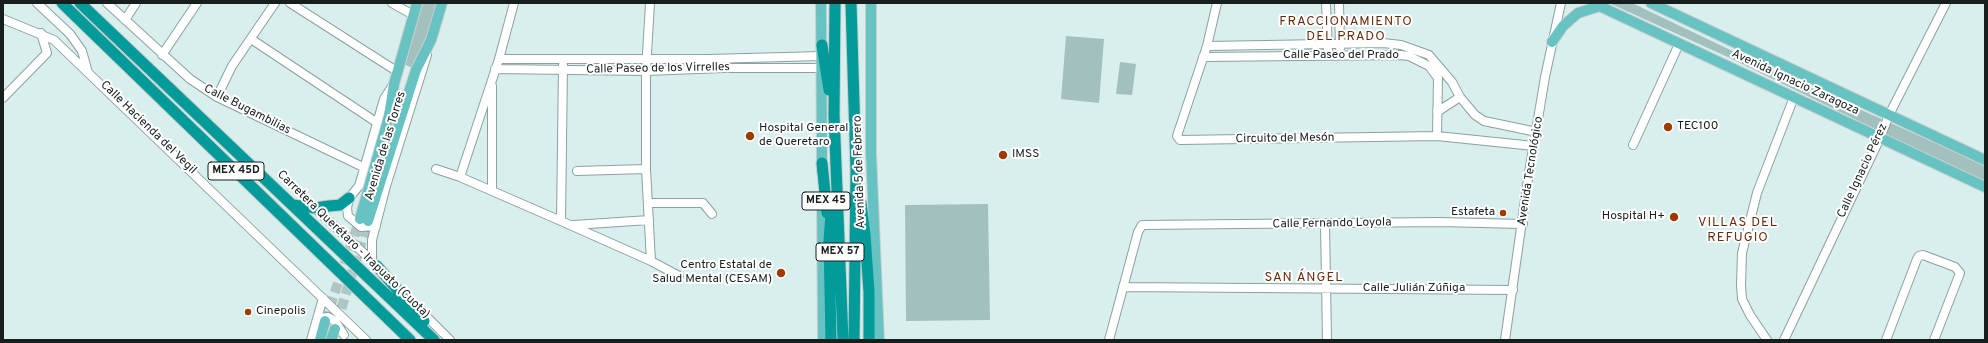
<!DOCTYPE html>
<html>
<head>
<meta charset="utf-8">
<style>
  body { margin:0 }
  #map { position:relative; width:1988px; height:343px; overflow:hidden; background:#d8efee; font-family:Overpass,sans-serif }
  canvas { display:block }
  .frame { position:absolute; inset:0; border:4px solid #161f1e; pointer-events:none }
</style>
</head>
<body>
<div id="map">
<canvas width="1988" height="343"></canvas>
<div class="frame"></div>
</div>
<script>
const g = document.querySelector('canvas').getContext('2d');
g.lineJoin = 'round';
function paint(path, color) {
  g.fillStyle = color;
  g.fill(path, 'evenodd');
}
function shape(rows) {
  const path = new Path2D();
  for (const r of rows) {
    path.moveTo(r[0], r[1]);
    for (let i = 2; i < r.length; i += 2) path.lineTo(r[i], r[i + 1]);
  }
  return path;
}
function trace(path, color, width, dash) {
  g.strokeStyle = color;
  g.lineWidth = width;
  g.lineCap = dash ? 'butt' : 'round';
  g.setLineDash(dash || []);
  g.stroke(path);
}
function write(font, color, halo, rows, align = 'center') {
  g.font = font + ' Overpass,sans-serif';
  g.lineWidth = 4;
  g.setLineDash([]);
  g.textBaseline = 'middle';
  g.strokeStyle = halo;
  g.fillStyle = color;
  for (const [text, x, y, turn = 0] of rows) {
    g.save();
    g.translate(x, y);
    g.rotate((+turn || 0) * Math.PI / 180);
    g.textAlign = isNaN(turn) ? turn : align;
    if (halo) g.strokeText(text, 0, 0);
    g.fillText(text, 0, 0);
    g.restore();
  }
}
const green = shape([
  [417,3,442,3,416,70,400,62],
  [1609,3,1634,4,1787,77,1985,165,1985,183,1732,59],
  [1066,36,1104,39,1099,103,1061,99],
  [1120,62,1136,64,1132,95,1116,94],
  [988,204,990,320,906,321,905,205]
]);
const majorTunnel = shape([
  [325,321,360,219],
  [337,323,368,221]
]);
const minor = shape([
  [37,3,70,34,82,51,87,69],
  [107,3,190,79,217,97,363,167],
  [290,3,398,72],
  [392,3,413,15],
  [650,3,646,71,646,169,651,261],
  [1217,3,1207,46,1177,136,1180,140,1437,136,1534,146],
  [1326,3,1328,50],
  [1339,3,1340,48],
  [3,19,54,40,366,340],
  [125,20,136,3],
  [251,39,376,122],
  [1207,46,1383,43,1401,45,1429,55,1452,82,1460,97,1475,115,1484,121,1537,132],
  [162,55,197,3],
  [1203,57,1400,55,1409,56,1429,66,1438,78,1437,136],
  [499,59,709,59,822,56],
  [495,69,646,71,724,68,822,68],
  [217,97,232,66,275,3],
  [3,98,47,53,41,33],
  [1437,112,1460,97],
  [1633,145,1679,44],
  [436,169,460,177,561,221,651,261,679,276],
  [577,171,646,169],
  [460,177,499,59,514,3],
  [492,191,492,86],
  [648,203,703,203,712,214],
  [315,208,372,261],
  [561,221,563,65],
  [1325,224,1327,340],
  [574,225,649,220],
  [376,226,361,227,348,216,347,208,349,198,359,186,384,99,393,85],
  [372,260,372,240,386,186,427,55],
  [1123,287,1513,290],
  [421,311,450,340],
  [318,318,328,317,335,321,344,335],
  [311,340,323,298],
  [1109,340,1138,232,1142,225,1439,222,1523,224],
  [1505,340,1528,179,1545,77,1561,3],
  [1767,340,1750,315,1742,299,1741,285,1742,253,1757,193,1794,97],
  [1784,340,1880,138,1889,115,1946,3],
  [1886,340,1917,259,1919,256,1923,255,1955,267,1960,273,1934,340]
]);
const major = shape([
  [821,3,822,171],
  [871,3,871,153,879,340],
  [1593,3,1985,187],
  [1651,3,1985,160],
  [1552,42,1563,26,1578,13,1600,6],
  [822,203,823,340],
  [360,219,389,116,394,84,417,3],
  [368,221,416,70,431,40,442,3],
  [320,340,325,321],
  [331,340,335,329]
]);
const highway = shape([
  [62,3,410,340],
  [80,3,434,340],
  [835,3,834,115,843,340],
  [851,3,856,171,854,340],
  [822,45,829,90],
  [822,163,827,213],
  [861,203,865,235,869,292,869,340],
  [293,205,315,208,329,206,340,205,349,198],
  [377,266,424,321],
  [831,340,829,240,832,202]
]);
const markers = [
  [1668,127,5,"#9d3a00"],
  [750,136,5,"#9d3a00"],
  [1003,155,5,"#9d3a00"],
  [1503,213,4,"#9d3a00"],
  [1674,217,5,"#9d3a00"],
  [781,273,5,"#9d3a00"],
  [248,312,4,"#9d3a00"]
];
const shields = [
  [236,171,56],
  [826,201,48],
  [840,252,48]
];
const shieldNames = [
  ["MEX 45D",236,171],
  ["MEX 45",826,201],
  ["MEX 57",840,252]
];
const streetNames = [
  ["Calle Paseo del Prado",1341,56],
  ["Calle Paseo de los Virrelles",658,69,-1],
  ["Avenida Ignacio Zaragoza",1795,83,25],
  ["Calle Bugambilias",247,110,27],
  ["Calle Hacienda del Vegil",148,128,44],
  ["Circuito del Mesón",1285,139,-1],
  ["Avenida de las Torres",386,146,-73],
  ["Avenida Tecnológico",1531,171,-81],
  ["Calle Ignacio Pérez",1863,171,-65],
  ["Avenida 5 de Febrero",860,172,-92],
  ["Calle Fernando Loyola",1332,224,-1],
  ["Carretera Querétaro - Irapuato (Cuota)",353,245,44],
  ["Calle Julián Zúñiga",1414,289]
];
const poiNames = [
  ["TEC100",1677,127],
  ["Hospital General",759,129],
  ["de Queretaro",759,143],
  ["IMSS",1012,155],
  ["Estafeta",1495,213,"right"],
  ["Hospital H+",1665,217,"right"],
  ["Centro Estatal de",772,266,"right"],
  ["Salud Mental (CESAM)",772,280,"right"],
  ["Cinepolis",256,312]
];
const neighbourhoodNames = [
  ["FRACCIONAMIENTO",1346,22],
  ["DEL PRADO",1346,37],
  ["VILLAS DEL",1738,223],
  ["REFUGIO",1738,238],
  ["SAN ÁNGEL",1304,278]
];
paint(green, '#a1c0be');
trace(majorTunnel, '#b1c5c4', 10, [10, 5]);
trace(minor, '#8ba1a0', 10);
trace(major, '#cccece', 12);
trace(highway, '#cccece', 13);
trace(minor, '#fff', 8);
trace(major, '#67c3c2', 10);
trace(highway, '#029b99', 11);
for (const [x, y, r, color] of markers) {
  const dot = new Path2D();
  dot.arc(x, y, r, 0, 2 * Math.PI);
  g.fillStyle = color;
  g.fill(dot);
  trace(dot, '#fff', 1.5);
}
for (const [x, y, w] of shields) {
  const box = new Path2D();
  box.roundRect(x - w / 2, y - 9, w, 18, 3);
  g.fillStyle = '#fff';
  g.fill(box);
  trace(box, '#161f1e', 1);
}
write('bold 11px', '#161f1e', null, shieldNames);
write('12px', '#161f1e', '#fff', streetNames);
write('12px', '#161f1e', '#fff', poiNames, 'left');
g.letterSpacing = '1px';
write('13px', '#6a2a0c', '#fff', neighbourhoodNames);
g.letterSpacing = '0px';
</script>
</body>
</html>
